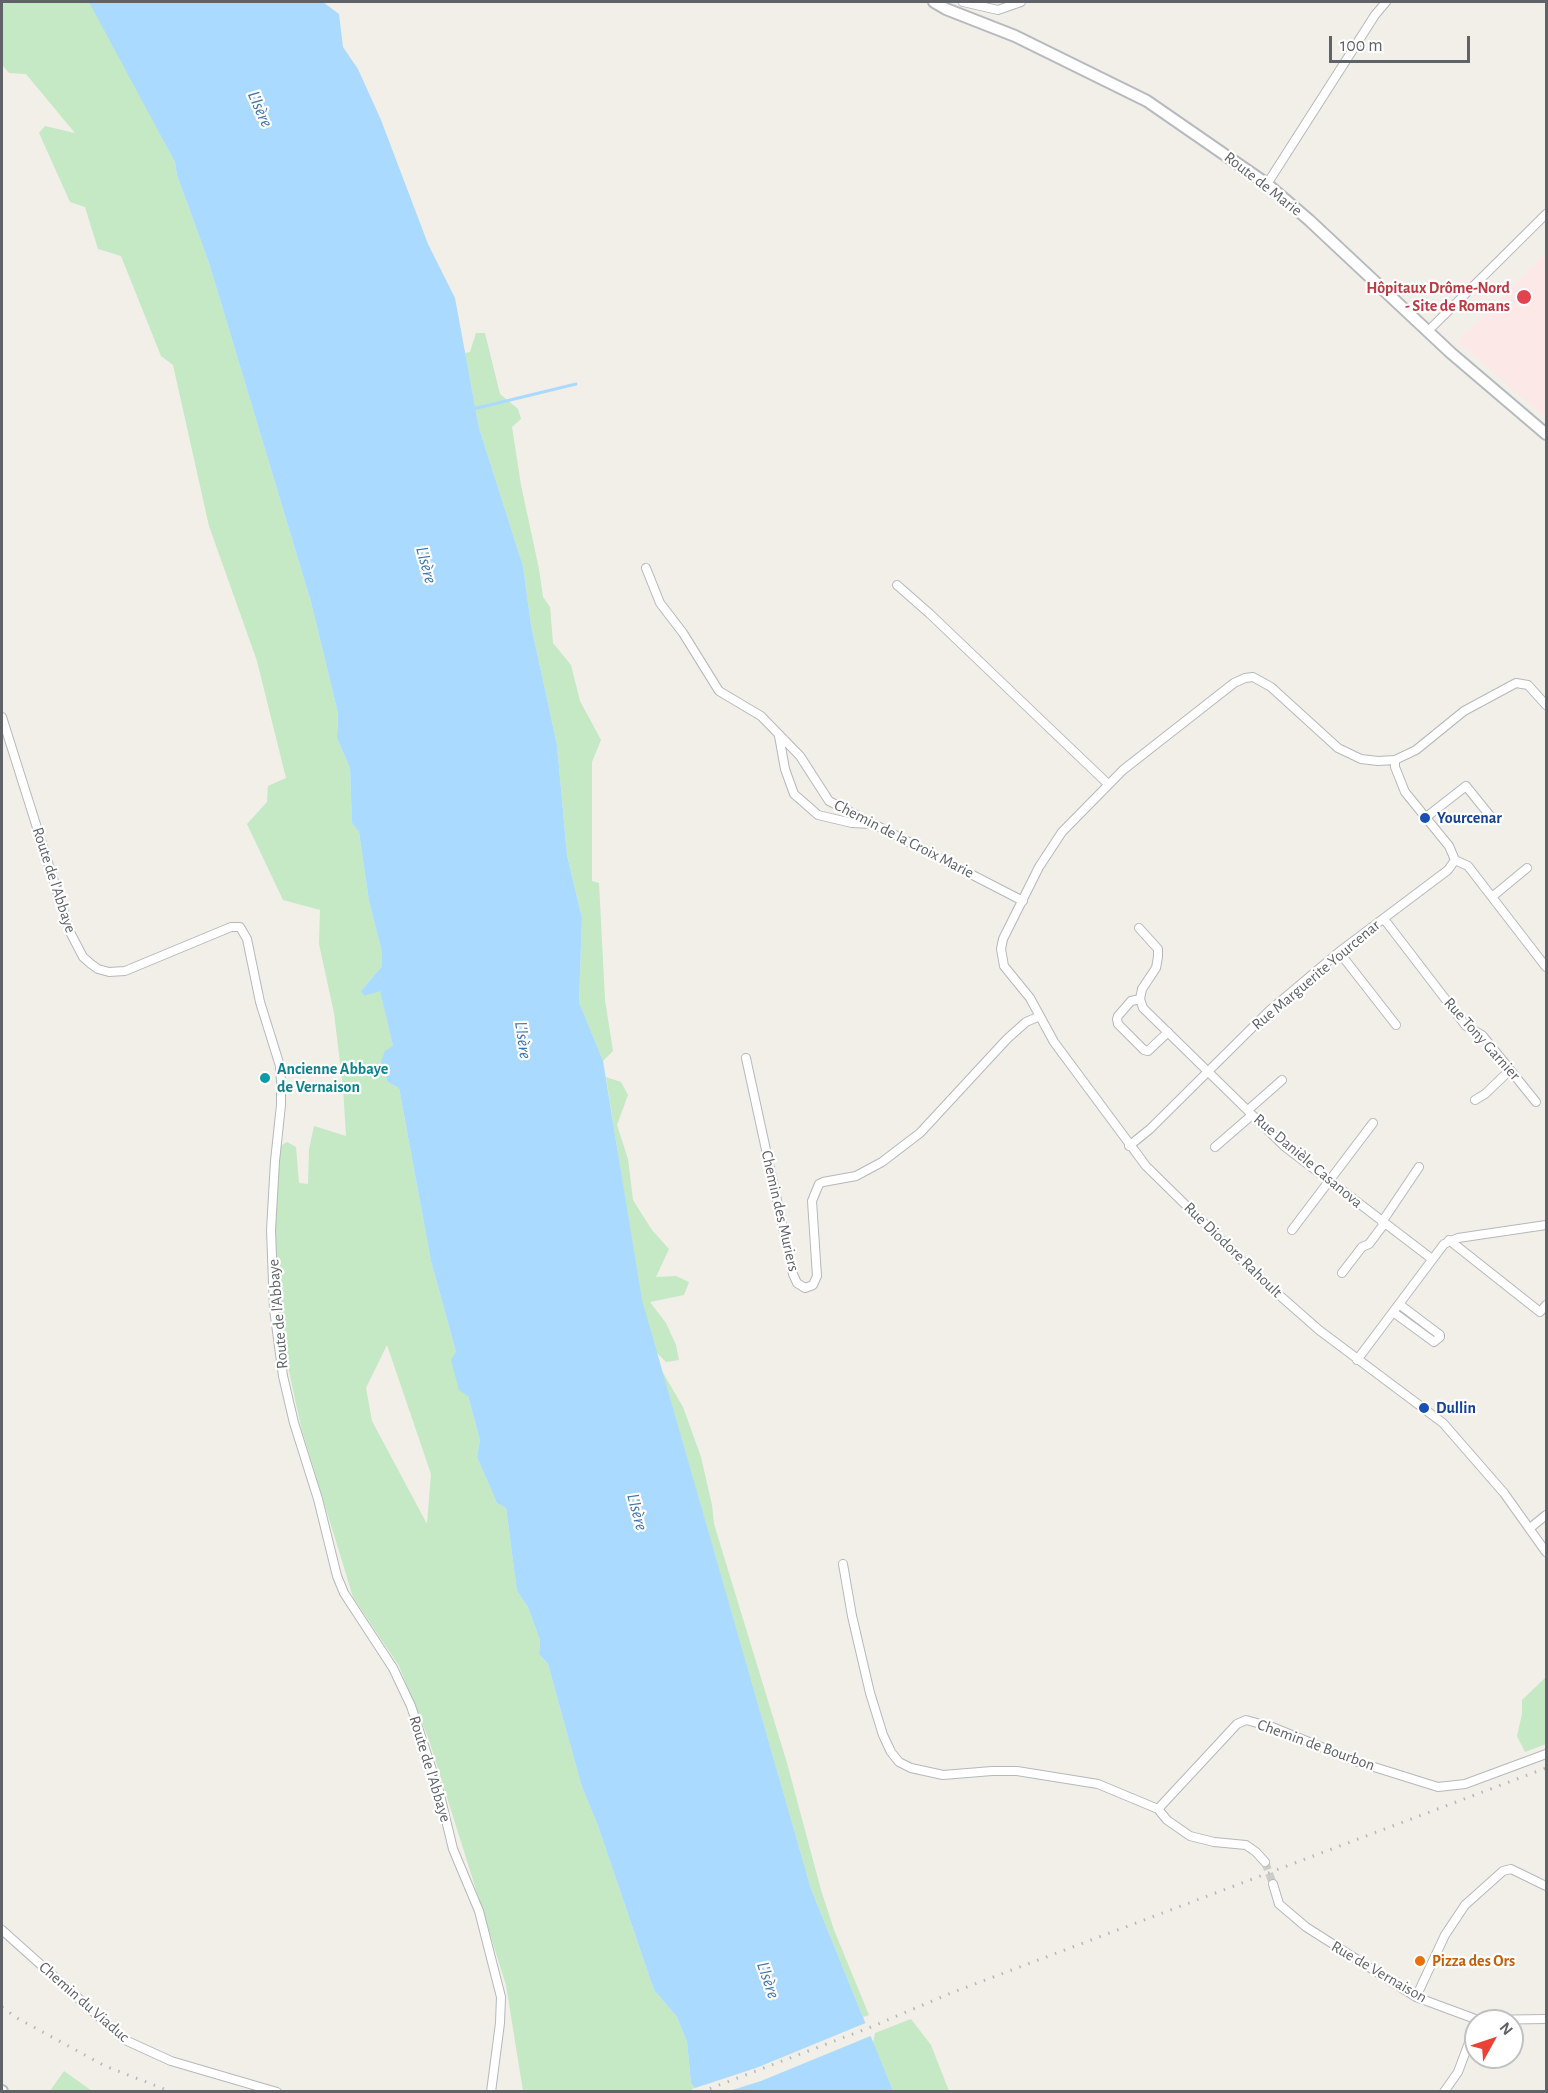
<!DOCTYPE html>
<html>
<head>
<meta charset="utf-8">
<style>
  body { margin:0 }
  #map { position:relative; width:1548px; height:2093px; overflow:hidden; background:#f1efe8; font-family:"Alegreya Sans",sans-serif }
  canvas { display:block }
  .frame { position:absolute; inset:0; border:3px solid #5f6368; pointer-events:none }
  .north { position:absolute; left:1464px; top:2009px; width:60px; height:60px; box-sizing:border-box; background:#fff; border:2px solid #bfc1c3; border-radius:50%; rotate:50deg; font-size:16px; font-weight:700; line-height:24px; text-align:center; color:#5f6368 }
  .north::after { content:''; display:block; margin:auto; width:21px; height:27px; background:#ea4335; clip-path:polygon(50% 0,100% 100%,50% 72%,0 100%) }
  .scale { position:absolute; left:1329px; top:36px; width:141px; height:27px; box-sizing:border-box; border:3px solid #5f6368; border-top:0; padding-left:8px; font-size:18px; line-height:21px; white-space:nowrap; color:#5f6368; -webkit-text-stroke:4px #fff; paint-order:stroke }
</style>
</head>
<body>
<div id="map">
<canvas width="1548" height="2093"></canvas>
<div class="frame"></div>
<div class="north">N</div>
<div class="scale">100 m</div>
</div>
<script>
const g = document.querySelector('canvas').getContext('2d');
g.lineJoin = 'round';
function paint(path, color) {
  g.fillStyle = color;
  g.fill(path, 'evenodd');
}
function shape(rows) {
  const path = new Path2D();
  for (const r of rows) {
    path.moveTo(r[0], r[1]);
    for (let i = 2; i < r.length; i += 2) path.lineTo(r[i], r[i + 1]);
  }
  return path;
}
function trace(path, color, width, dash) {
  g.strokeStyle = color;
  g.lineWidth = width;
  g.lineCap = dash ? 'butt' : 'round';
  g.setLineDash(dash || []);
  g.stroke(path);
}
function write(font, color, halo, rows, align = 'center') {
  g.font = font + ' "Alegreya Sans",sans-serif';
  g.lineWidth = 4.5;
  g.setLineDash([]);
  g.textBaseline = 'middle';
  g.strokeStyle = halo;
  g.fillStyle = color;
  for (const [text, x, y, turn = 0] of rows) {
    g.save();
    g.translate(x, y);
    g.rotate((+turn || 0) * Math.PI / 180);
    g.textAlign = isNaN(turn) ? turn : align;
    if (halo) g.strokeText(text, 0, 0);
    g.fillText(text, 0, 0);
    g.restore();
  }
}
const medical = shape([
  [1546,253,1546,418,1458,341]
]);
const green = shape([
  [2,2,89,2,93,5,175,162,177,175,209,263,311,602,338,713,337,738,350,768,352,823,359,832,369,901,382,952,382,966,361,991,364,996,380,990,393,1046,388,1082,399,1088,431,1261,480,1440,477,1457,497,1503,506,1508,517,1591,528,1607,540,1640,539,1654,548,1664,581,1784,598,1826,654,1990,677,2017,687,2042,691,2083,697,2091,523,2091,506,1985,429,1740,399,1666,353,1597,301,1427,276,1311,275,1161,278,1147,287,1142,296,1147,299,1183,308,1184,309,1149,314,1126,346,1136,343,1087,334,1013,319,944,320,910,283,900,247,824,267,802,268,786,286,778,257,661,209,526,173,365,161,356,121,256,98,249,85,207,70,202,39,133,45,126,75,133,26,74,9,73,2,65],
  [387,1345,431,1474,427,1524,372,1421,366,1388],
  [476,333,485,333,500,394,518,409,521,419,512,427,521,485,539,569,543,597,550,607,553,643,571,665,580,701,601,740,592,762,592,881,599,883,605,1000,613,1051,603,1061,579,1002,582,918,567,855,557,745,531,625,523,566,479,428,465,353,470,352],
  [606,1077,621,1082,628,1095,617,1125,628,1159,633,1200,652,1230,669,1249,656,1277,676,1276,689,1282,684,1295,650,1302,666,1323,676,1345,679,1360,666,1362,656,1352,641,1300],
  [662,1371,683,1407,701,1457,712,1505,714,1524,787,1763,821,1890,834,1930,869,2015,863,2017,811,1889],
  [1546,1677,1546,1744,1525,1752,1517,1736,1522,1714,1522,1700],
  [911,2019,931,2045,949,2091,893,2091,873,2043,875,2033],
  [64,2071,92,2091,50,2091]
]);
const water = shape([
  [89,2,323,2,339,14,343,47,358,69,381,120,428,244,455,298,479,428,523,566,531,625,557,745,567,855,582,918,579,1002,603,1061,642,1300,811,1889,893,2091,697,2091,691,2083,687,2042,677,2017,654,1990,598,1826,581,1784,548,1664,539,1654,540,1640,528,1607,517,1591,506,1508,497,1503,477,1457,480,1440,468,1396,459,1390,451,1360,456,1352,431,1261,399,1088,388,1082,381,1062,385,1051,393,1046,380,991,364,996,361,991,382,966,382,952,369,901,359,832,352,823,350,768,337,738,338,713,311,602,209,263,177,175,175,162]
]);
const pier = shape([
  [868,2022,873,2035,761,2081,729,2091,693,2092,692,2089,756,2068]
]);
const stream = shape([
  [473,409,576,384]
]);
const streetTunnel = shape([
  [1265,1862,1273,1884]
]);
const street = shape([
  [963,2,998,10,1021,2],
  [1267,184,1375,15,1386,2],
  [1428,331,1546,214],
  [646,568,660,603,683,633,719,691,761,716,800,756,829,801,1023,901],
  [897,585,930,614,1108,784],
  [1546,705,1528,685,1516,683,1464,711,1416,750,1395,760,1378,761,1361,759,1338,748,1271,687,1253,677,1245,678,1234,683,1123,770,1062,832,1039,867,1003,939,1001,949,1004,966,1030,998,1054,1042,1146,1166,1261,1279,1319,1330,1443,1423,1504,1493,1546,1552],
  [2,717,70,932,83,957,91,964,98,969,109,972,125,971,231,927,240,927,247,939,260,1002,280,1066,281,1081,281,1105,275,1161,271,1230,274,1309,283,1376,294,1423,318,1499,337,1576,344,1593,393,1668,411,1706,439,1791,453,1849,479,1911,501,1997,500,2023,491,2092],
  [779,736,785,769,794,794,818,815,852,823,872,824],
  [1395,760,1395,767,1405,792,1449,846,1455,860],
  [1425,818,1466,786,1491,817],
  [1455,860,1468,866,1546,967],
  [1492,897,1527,868],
  [1384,919,1466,1026,1482,1035,1536,1102],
  [1139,928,1158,949,1158,957,1156,968,1142,989,1140,999,1143,1008,1284,1146,1432,1259],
  [1339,952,1396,1025],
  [1140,999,1131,1001,1118,1016,1117,1019,1118,1024,1144,1050,1148,1051,1168,1032],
  [746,1058,793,1274,797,1283,805,1288,813,1285,817,1276,812,1201,819,1184,823,1182,856,1176,882,1162,920,1133,1007,1039,1026,1022,1040,1016],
  [1475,1100,1485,1094,1510,1070],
  [1248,1110,1282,1080],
  [1129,1146,1150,1129,1270,1010,1339,952,1448,870,1455,860],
  [1215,1147,1252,1115],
  [1382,1222,1419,1167],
  [1292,1230,1373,1123],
  [1449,1240,1540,1312,1546,1305],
  [1342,1273,1362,1247,1369,1244,1384,1224],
  [1393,1312,1434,1342,1440,1337,1440,1335,1399,1304],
  [1357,1360,1444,1244,1458,1238,1546,1225],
  [1530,1528,1546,1515],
  [843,1564,852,1616,870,1693,883,1735,891,1752,899,1762,911,1768,943,1775,992,1771,1017,1771,1098,1784,1158,1809,1167,1820,1190,1836,1214,1842,1246,1845,1256,1852,1265,1862],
  [1158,1809,1237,1724,1246,1720,1272,1727,1358,1762,1438,1787,1465,1784,1546,1754],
  [1273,1884,1279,1904,1306,1927,1416,1997,1478,2020,1546,2019],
  [2,1930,125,2040,171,2061,277,2092],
  [1416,1997,1445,1935,1465,1905,1503,1871,1511,1869,1546,1886],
  [1444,2092,1458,2072,1476,2024]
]);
const secondary = shape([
  [934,2,946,9,1015,36,1147,101,1267,184,1309,220,1451,353,1546,434],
  [2,2091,2,2092]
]);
const rail = shape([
  [2,2007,17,2018,105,2066,172,2092],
  [701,2092,871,2027,951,1993,1546,1768]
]);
const markers = [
  [1524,297,8,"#e0444e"],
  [1425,818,6,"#1a4fb4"],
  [265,1078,6,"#0f9aa8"],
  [1424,1408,6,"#1a4fb4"],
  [1420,1961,6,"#e8710a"]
];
const streetNames = [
  ["Route de Marie",1263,184,38],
  ["Chemin de la Croix Marie",904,839,27],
  ["Route de l'Abbaye",54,880,72],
  ["Rue Marguerite Yourcenar",1316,975,-40],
  ["Rue Tony Garnier",1482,1039,48],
  ["Rue Danièle Casanova",1308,1161,40],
  ["Chemin des Muriers",780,1211,77],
  ["Rue Diodore Rahoult",1233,1250,44],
  ["Route de l'Abbaye",278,1314,-95],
  ["Chemin de Bourbon",1316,1745,20],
  ["Route de l'Abbaye",430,1769,73],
  ["Rue de Vernaison",1379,1972,30],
  ["Chemin du Viaduc",84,2002,41]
];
const healthNames = [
  ["Hôpitaux Drôme-Nord",1510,288],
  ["- Site de Romans",1510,306]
];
const transitNames = [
  ["Yourcenar",1437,818],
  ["Dullin",1436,1408]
];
const cultureNames = [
  ["Ancienne Abbaye",277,1069],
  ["de Vernaison",277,1087]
];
const foodNames = [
  ["Pizza des Ors",1432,1961]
];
const waterNames = [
  ["L'Isère",260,109,66],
  ["L'Isère",426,565,75],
  ["L'Isère",523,1040,82],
  ["L'Isère",637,1512,75],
  ["L'Isère",768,1980,71]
];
paint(medical, '#fce8e6');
paint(green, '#c5e8c5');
paint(water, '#aadaff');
paint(pier, '#f1efe8');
trace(stream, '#aadaff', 3);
trace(streetTunnel, '#ccccc8', 8, [8, 4]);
trace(street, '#b5b8bc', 10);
trace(secondary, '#b6babf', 14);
trace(street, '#fff', 8);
trace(secondary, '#fff', 10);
trace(rail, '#b6b7b8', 3, [1.5, 8]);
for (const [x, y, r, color] of markers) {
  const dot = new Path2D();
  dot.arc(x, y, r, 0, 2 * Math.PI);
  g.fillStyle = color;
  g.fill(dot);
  trace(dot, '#fff', 2);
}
write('16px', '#5f6368', '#fff', streetNames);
write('bold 16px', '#be3a42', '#fff', healthNames, 'right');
write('bold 16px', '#164399', '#fff', transitNames, 'left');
write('bold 16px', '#0d838f', '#fff', cultureNames, 'left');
write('bold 16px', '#c56008', '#fff', foodNames, 'left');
write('italic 18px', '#4174aa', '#fff', waterNames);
</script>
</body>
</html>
